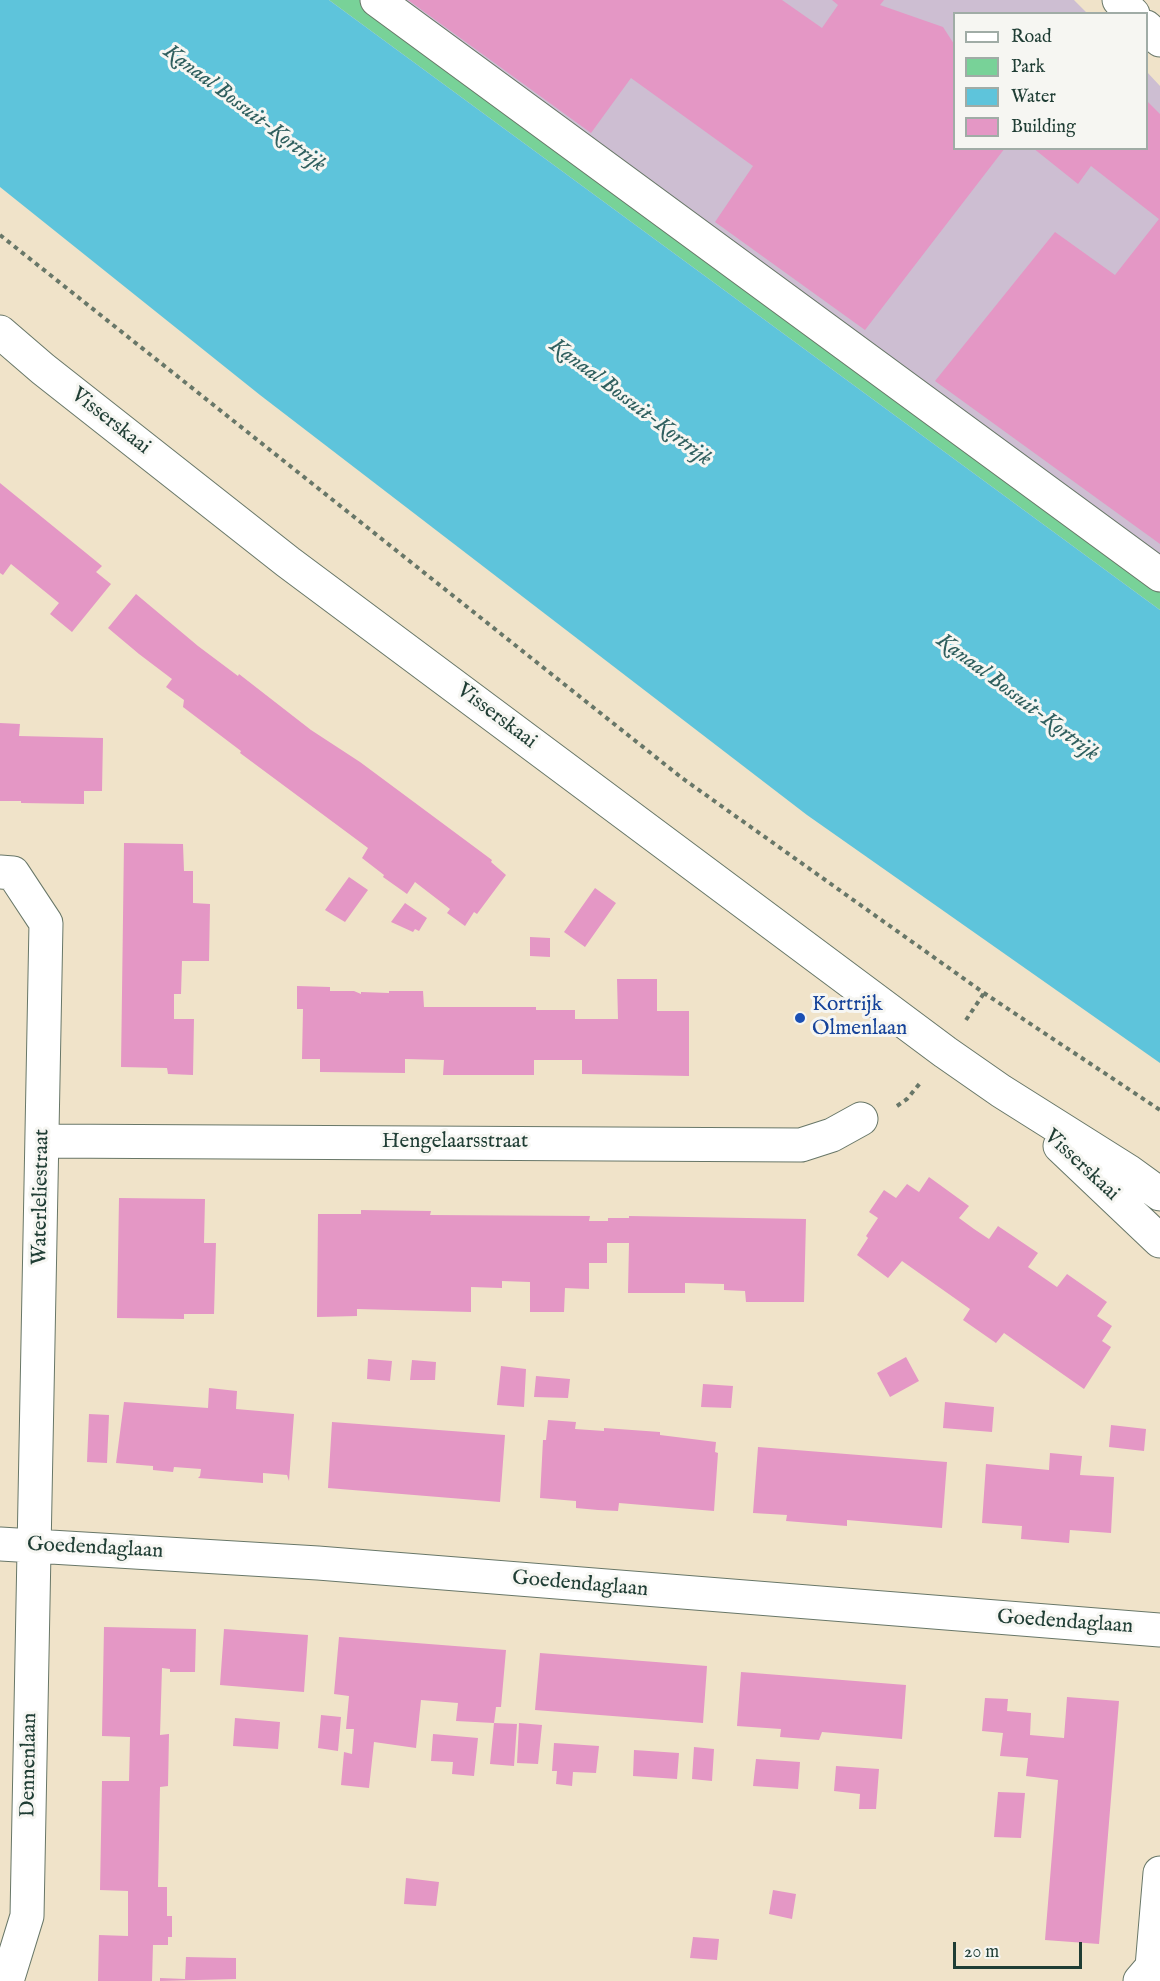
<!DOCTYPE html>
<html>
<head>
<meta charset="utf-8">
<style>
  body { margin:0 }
  #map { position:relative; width:1160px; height:1981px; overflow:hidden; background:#f0e3c9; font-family:"IM FELL English",serif }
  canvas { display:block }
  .legend { position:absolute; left:953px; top:12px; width:195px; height:138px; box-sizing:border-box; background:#f6f6f2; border:2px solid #a0aca6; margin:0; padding:8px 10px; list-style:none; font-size:18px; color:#1f3d34 }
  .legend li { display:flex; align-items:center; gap:12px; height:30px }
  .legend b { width:30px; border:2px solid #a0aca6 }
  .scale { position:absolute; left:953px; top:1942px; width:129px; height:27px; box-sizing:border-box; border:3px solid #1f3d34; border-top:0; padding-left:8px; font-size:18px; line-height:21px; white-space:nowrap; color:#1f3d34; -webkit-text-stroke:4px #f6f6f2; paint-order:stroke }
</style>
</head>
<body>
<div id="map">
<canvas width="1160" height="1981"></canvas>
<ul class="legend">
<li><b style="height:8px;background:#fff"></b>Road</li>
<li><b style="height:16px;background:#78d298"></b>Park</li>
<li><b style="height:16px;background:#5ec4db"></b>Water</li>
<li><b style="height:16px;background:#e497c5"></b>Building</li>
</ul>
<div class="scale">20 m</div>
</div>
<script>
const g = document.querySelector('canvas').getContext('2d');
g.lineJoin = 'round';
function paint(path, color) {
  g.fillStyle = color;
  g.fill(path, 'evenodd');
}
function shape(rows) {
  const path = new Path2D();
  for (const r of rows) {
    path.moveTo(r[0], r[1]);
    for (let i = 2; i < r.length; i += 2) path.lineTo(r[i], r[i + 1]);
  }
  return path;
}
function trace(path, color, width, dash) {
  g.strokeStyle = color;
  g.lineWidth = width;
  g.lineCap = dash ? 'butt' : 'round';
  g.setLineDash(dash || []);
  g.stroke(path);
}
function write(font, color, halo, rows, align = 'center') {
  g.font = font + ' "IM FELL English",serif';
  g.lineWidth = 6;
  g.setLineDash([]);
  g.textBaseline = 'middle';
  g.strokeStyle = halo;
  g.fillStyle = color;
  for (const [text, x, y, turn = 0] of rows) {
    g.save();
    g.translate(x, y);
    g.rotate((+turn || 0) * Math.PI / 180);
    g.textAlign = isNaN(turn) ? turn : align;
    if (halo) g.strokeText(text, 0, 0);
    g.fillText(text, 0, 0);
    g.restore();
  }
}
const industrial = shape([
  [398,0,1074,0,1087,13,954,14,954,148,1146,148,1147,72,1160,86,1160,559]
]);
const green = shape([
  [329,0,360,0,649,211,1160,589,1160,610]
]);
const water = shape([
  [0,0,329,0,1160,610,1160,1063,807,815,260,395,0,187]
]);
const building = shape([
  [408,0,782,0,822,28,838,5,832,0,884,0,880,5,943,27,954,44,954,148,1005,148,865,330,715,222,753,166,631,78,591,133],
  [1146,100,1160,114,1160,544,935,381,1055,232,1115,275,1159,219,1091,166,1078,184,1033,148,1146,148],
  [0,483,102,566,96,572,111,584,72,632,50,614,59,603,11,564,3,575,0,573],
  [136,594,198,646,238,676,239,674,311,730,360,762,492,860,491,862,506,875,477,914,474,912,465,926,447,913,450,909,415,882,407,894,383,877,384,875,362,858,368,848,240,753,241,751,183,707,184,700,166,687,172,679,139,654,108,628],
  [0,723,20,724,19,736,103,738,102,791,84,791,84,804,21,803,21,801,0,801],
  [124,843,183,844,184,871,193,871,193,903,210,904,209,961,182,961,181,994,174,994,174,1019,194,1019,193,1075,168,1074,167,1068,121,1067],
  [349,877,368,890,345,922,325,910],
  [595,888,616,903,585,947,564,932],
  [405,903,427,918,419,931,415,929,413,932,391,922],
  [530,937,550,938,550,957,530,956],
  [617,979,657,979,657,1011,689,1011,689,1076,582,1074,582,1060,534,1060,534,1075,443,1075,444,1060,405,1059,405,1073,320,1072,320,1059,302,1059,303,1009,297,1009,297,986,330,987,330,991,354,991,361,994,361,992,389,993,389,991,423,991,424,1007,536,1007,536,1010,575,1010,575,1019,618,1019],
  [929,1177,969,1206,959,1218,974,1229,989,1239,998,1226,1038,1253,1028,1267,1057,1287,1067,1274,1107,1302,1097,1316,1112,1326,1102,1341,1111,1347,1084,1389,1004,1333,996,1343,963,1320,970,1309,902,1261,888,1278,857,1255,868,1238,866,1236,878,1218,869,1212,884,1190,896,1198,907,1184,919,1192],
  [119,1198,205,1199,204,1243,216,1243,214,1314,184,1314,184,1319,117,1318],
  [361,1210,431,1211,430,1215,590,1216,589,1221,608,1221,608,1218,629,1218,629,1216,806,1219,804,1302,746,1302,745,1291,724,1290,724,1284,685,1283,685,1293,628,1293,629,1243,607,1243,607,1263,589,1263,589,1289,565,1288,564,1312,530,1312,530,1282,502,1281,502,1288,471,1287,471,1312,357,1309,357,1316,317,1317,318,1214,361,1214],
  [906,1357,919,1381,890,1397,877,1373],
  [368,1359,392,1361,390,1381,367,1379],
  [412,1360,436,1362,435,1380,410,1380],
  [501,1366,526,1369,524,1407,497,1405],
  [536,1376,570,1379,568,1398,534,1397],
  [703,1384,733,1386,731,1408,701,1407],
  [209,1388,237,1391,236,1409,294,1414,289,1481,287,1475,263,1473,263,1483,198,1478,200,1476,201,1469,174,1467,173,1472,153,1470,153,1466,116,1463,124,1402,208,1408],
  [945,1402,994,1407,992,1432,943,1428],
  [89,1414,109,1415,107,1463,87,1462],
  [548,1420,576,1422,575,1429,604,1431,604,1428,660,1432,660,1435,716,1442,715,1452,718,1453,714,1511,619,1503,618,1511,598,1510,576,1508,576,1501,540,1498,543,1440,546,1440],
  [332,1422,505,1435,500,1502,328,1488],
  [1111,1425,1146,1429,1144,1451,1109,1447],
  [758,1447,947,1462,942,1528,847,1520,847,1526,786,1521,787,1515,753,1513],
  [1050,1453,1082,1456,1080,1475,1114,1477,1111,1533,1070,1530,1069,1543,1021,1539,1022,1526,982,1523,986,1464,1049,1470],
  [104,1627,196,1629,195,1672,170,1672,170,1669,162,1668,160,1735,169,1734,168,1786,160,1787,158,1887,167,1887,167,1916,172,1916,172,1937,168,1937,168,1945,153,1945,152,1981,98,1981,99,1935,128,1936,128,1891,100,1890,102,1781,129,1781,130,1737,102,1736],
  [224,1629,308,1635,304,1692,220,1685],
  [339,1637,506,1650,501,1707,496,1707,494,1723,517,1724,514,1766,490,1764,494,1723,456,1721,458,1703,421,1700,416,1748,374,1742,369,1788,341,1785,344,1752,352,1754,354,1729,346,1729,349,1696,334,1694],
  [540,1653,707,1666,703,1723,535,1710],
  [741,1672,906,1685,902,1739,822,1732,819,1740,780,1737,781,1729,737,1726],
  [1067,1697,1119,1701,1099,1944,1045,1940,1058,1780,1026,1776,1028,1758,1000,1756,1003,1733,982,1731,985,1698,1008,1699,1007,1711,1031,1713,1030,1735,1064,1738],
  [321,1715,341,1717,338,1751,318,1748],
  [235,1718,280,1722,278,1749,233,1746],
  [519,1723,542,1725,538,1764,517,1763],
  [433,1734,478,1738,474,1776,452,1774,453,1762,431,1761],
  [554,1743,599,1746,596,1773,573,1772,572,1786,556,1784,557,1771,552,1771],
  [694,1747,714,1749,712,1781,692,1779],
  [634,1750,679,1753,677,1779,633,1776],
  [756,1759,800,1762,798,1789,753,1786],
  [836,1766,879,1769,876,1809,859,1809,860,1794,834,1791],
  [998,1792,1025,1793,1021,1838,994,1837],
  [406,1878,439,1882,436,1906,404,1904],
  [773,1890,796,1894,792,1919,769,1914],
  [693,1937,719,1939,717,1960,690,1958],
  [186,1957,236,1958,236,1979,160,1981,160,1978,185,1979]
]);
const path = shape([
  [0,235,682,778,984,993,1160,1110],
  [966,1020,984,993],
  [897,1106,907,1099,921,1082]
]);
const minor = shape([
  [377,0,1160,575],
  [1119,0,1133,14],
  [1146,27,1160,40],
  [0,332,43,369,288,562,945,1052,1001,1091,1128,1171,1160,1194],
  [0,872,13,873,46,923,27,1916,7,1981],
  [43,1141,801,1145,832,1135,861,1119],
  [1060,1146,1160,1241],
  [0,1544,318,1563,1160,1630],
  [1140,1981,1152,1967,1160,1873]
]);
const markers = [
  [800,1018,6,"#1a4fb4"]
];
const streetNames = [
  ["Visserskaai",110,422,38],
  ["Visserskaai",496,717,37],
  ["Hengelaarsstraat",455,1143],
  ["Visserskaai",1081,1166,43],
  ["Waterleliestraat",42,1197,-89],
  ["Goedendaglaan",95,1549,3],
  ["Goedendaglaan",580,1585,5],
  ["Goedendaglaan",1065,1623,4],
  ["Dennenlaan",30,1765,-89]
];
const transitNames = [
  ["Kortrijk",812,1006],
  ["Olmenlaan",812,1030]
];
const waterNames = [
  ["Kanaal Bossuit-Kortrijk",244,109,37],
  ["Kanaal Bossuit-Kortrijk",630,403,37],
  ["Kanaal Bossuit-Kortrijk",1017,698,37]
];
paint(industrial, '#cdbed2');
paint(green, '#78d298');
paint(water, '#5ec4db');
paint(building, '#e497c5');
trace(minor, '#687768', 35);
trace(path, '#687768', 4, [4.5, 4.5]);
trace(minor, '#fff', 33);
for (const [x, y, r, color] of markers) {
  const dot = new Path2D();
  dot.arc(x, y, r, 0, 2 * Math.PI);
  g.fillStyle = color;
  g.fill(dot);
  trace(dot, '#f6f6f2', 2);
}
write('21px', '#1f3d34', '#f6f6f2', streetNames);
write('21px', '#164399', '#f6f6f2', transitNames, 'left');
write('italic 22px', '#2f5f5e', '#f6f6f2', waterNames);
</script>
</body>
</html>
